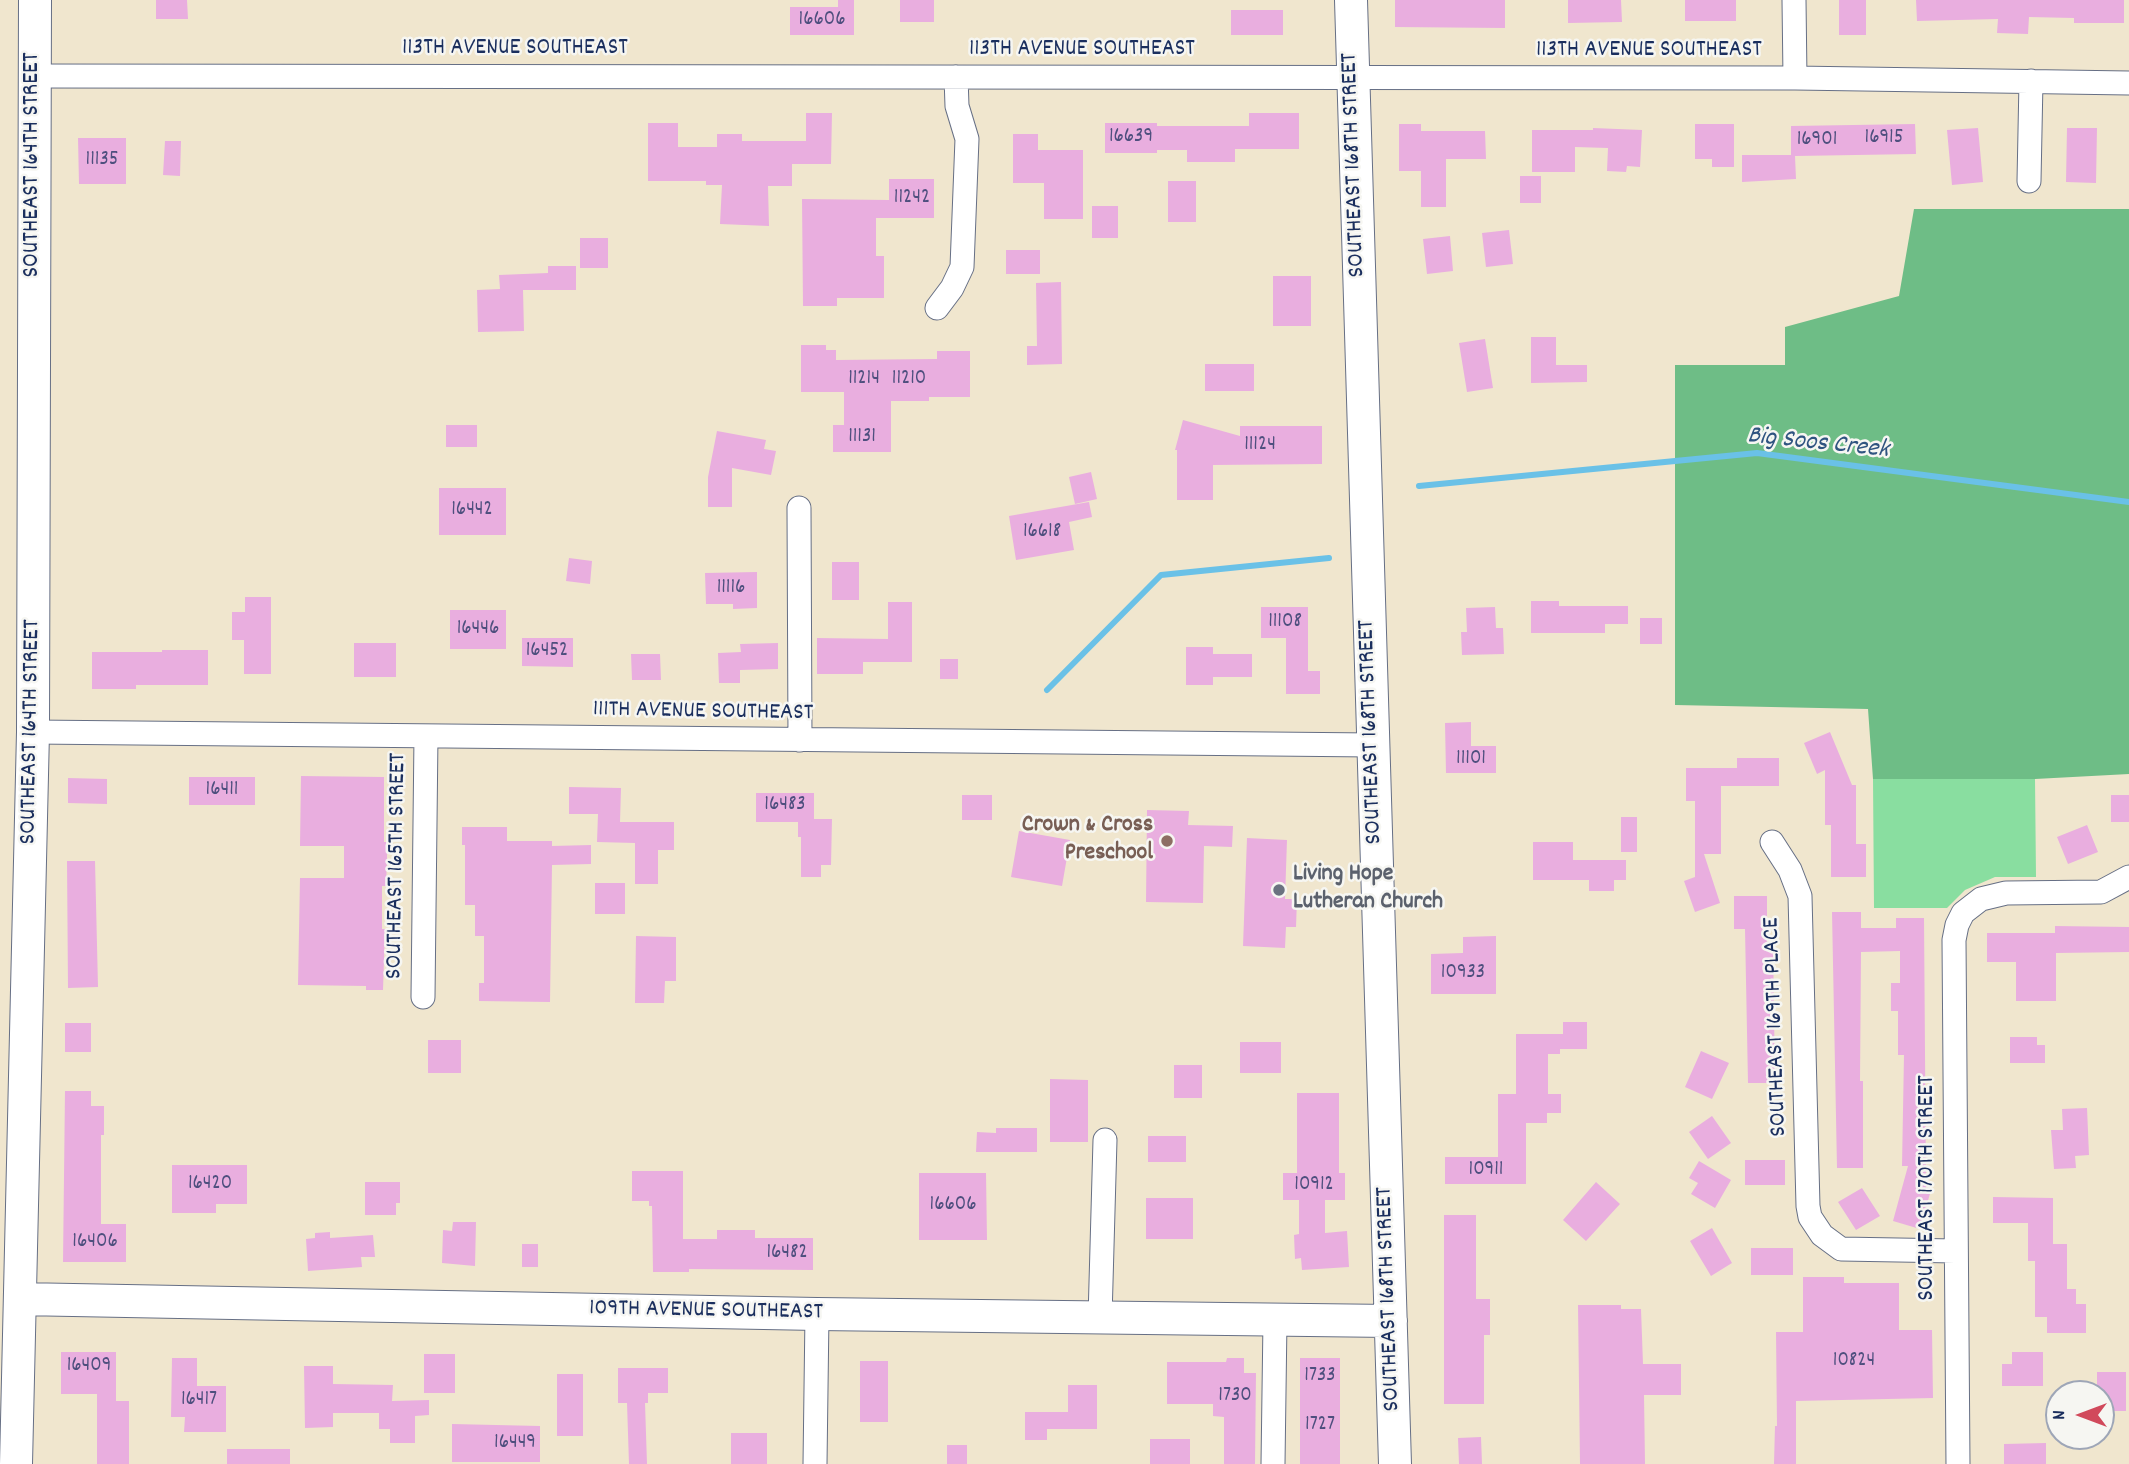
<!DOCTYPE html>
<html>
<head>
<meta charset="utf-8">
<style>
  body { margin:0 }
  #map { position:relative; width:2129px; height:1464px; overflow:hidden; background:#f0e6ce; font-family:Dekko,sans-serif }
  canvas { display:block }
  .north { position:absolute; left:2045px; top:1380px; width:70px; height:70px; box-sizing:border-box; background:#f6f6f2; border:2px solid #9ea6b7; border-radius:50%; rotate:270deg; font-size:19px; font-weight:700; line-height:28px; text-align:center; color:#1b2f5e }
  .north::after { content:''; display:block; margin:auto; width:24px; height:32px; background:#d1495b; clip-path:polygon(50% 0,100% 100%,50% 72%,0 100%) }
</style>
</head>
<body>
<div id="map">
<canvas width="2129" height="1464"></canvas>
<div class="north">N</div>
</div>
<script>
const g = document.querySelector('canvas').getContext('2d');
g.lineJoin = 'round';
function paint(path, color) {
  g.fillStyle = color;
  g.fill(path, 'evenodd');
}
function shape(rows) {
  const path = new Path2D();
  for (const r of rows) {
    path.moveTo(r[0], r[1]);
    for (let i = 2; i < r.length; i += 2) path.lineTo(r[i], r[i + 1]);
  }
  return path;
}
function trace(path, color, width, dash) {
  g.strokeStyle = color;
  g.lineWidth = width;
  g.lineCap = dash ? 'butt' : 'round';
  g.setLineDash(dash || []);
  g.stroke(path);
}
function write(font, color, halo, rows, align = 'center') {
  g.font = font + ' Dekko,sans-serif';
  g.lineWidth = 5;
  g.setLineDash([]);
  g.textBaseline = 'middle';
  g.strokeStyle = halo;
  g.fillStyle = color;
  for (const [text, x, y, turn = 0] of rows) {
    g.save();
    g.translate(x, y);
    g.rotate((+turn || 0) * Math.PI / 180);
    g.textAlign = isNaN(turn) ? turn : align;
    if (halo) g.strokeText(text, 0, 0);
    g.fillText(text, 0, 0);
    g.restore();
  }
}
const green = shape([
  [1873,779,2035,779,2036,877,1995,877,1965,890,1947,908,1874,908]
]);
const forest = shape([
  [1914,209,2129,209,2129,774,2035,779,1873,779,1868,709,1675,705,1675,365,1785,365,1785,327,1899,296]
]);
const stream = shape([
  [1419,486,1757,453,2129,502],
  [1047,690,1161,575,1329,558]
]);
const building = shape([
  [156,0,187,0,188,19,156,19],
  [838,0,854,0,854,35,790,35,790,7,838,7],
  [900,0,934,0,934,22,900,22],
  [1395,0,1505,0,1505,28,1395,27],
  [1568,0,1621,0,1622,22,1568,23],
  [1685,0,1736,0,1736,21,1685,21],
  [1839,0,1866,0,1866,35,1839,35],
  [1916,0,2124,0,2124,23,2074,23,2074,18,2029,17,2028,34,1997,33,1998,19,1917,21],
  [1231,10,1283,10,1283,35,1231,35],
  [806,113,832,113,831,164,792,164,792,186,768,186,769,226,720,224,722,185,706,185,706,181,648,181,648,123,678,123,678,147,717,147,717,134,742,134,742,141,806,141],
  [1249,113,1299,113,1299,149,1235,149,1235,162,1187,162,1187,150,1157,150,1157,153,1105,153,1105,123,1157,123,1157,126,1249,126],
  [1399,124,1421,124,1421,131,1485,131,1486,159,1446,159,1446,207,1421,207,1421,171,1399,171],
  [1695,124,1734,124,1734,167,1712,167,1712,159,1695,159],
  [1915,124,1916,154,1795,156,1796,179,1742,182,1742,155,1791,155,1791,126],
  [1593,128,1642,130,1640,167,1627,166,1626,172,1607,171,1608,148,1575,147,1575,172,1532,172,1532,130,1593,130],
  [1978,128,1983,182,1952,185,1947,130],
  [2067,128,2097,128,2096,183,2066,182],
  [1013,134,1038,134,1038,150,1083,150,1083,219,1044,219,1044,183,1013,183],
  [78,138,126,138,126,184,79,184],
  [165,141,181,141,180,176,163,175],
  [1520,176,1541,176,1541,203,1520,203],
  [889,179,934,179,934,218,876,218,876,256,884,256,884,298,837,298,837,306,803,306,802,199,889,200],
  [1168,181,1196,181,1196,222,1168,222],
  [1092,206,1118,206,1118,238,1092,238],
  [1509,230,1513,264,1486,267,1482,233],
  [1450,236,1453,271,1427,274,1423,239],
  [580,238,608,238,608,268,580,268],
  [1006,250,1040,250,1040,274,1006,274],
  [548,266,576,266,576,290,523,290,524,331,478,332,477,290,500,289,499,275,548,273],
  [1273,276,1311,276,1311,326,1273,326],
  [1061,282,1062,364,1027,365,1027,346,1037,346,1036,283],
  [1531,337,1556,337,1556,365,1587,365,1587,382,1531,383],
  [1485,339,1493,388,1467,392,1459,343],
  [801,345,826,345,826,350,836,350,836,360,937,359,937,351,970,351,970,397,929,397,929,401,891,401,891,452,833,452,833,425,844,425,844,392,801,392],
  [1205,364,1254,364,1254,391,1205,391],
  [1183,420,1240,436,1240,426,1322,426,1322,464,1213,465,1213,500,1177,500,1177,450,1175,450],
  [446,425,477,425,477,447,446,447],
  [717,431,766,440,764,449,776,451,771,475,732,468,732,507,708,507,708,477],
  [1091,472,1097,499,1075,504,1069,477],
  [439,488,506,488,506,535,439,535],
  [1089,502,1092,517,1069,522,1074,550,1016,560,1009,516],
  [569,558,592,561,590,584,566,581],
  [832,562,859,562,859,600,832,600],
  [757,572,757,608,733,609,733,604,706,604,705,573],
  [245,597,271,597,271,674,244,674,244,640,232,640,232,612,245,612],
  [1531,601,1559,601,1559,606,1628,606,1628,624,1605,624,1605,633,1531,633],
  [888,602,912,602,912,662,863,662,863,674,817,674,817,638,888,639],
  [1261,607,1308,607,1308,671,1320,671,1320,694,1286,694,1286,638,1261,638],
  [1495,607,1496,628,1503,628,1504,654,1462,655,1461,632,1467,632,1466,608],
  [450,610,506,610,506,649,450,649],
  [1640,618,1662,618,1662,644,1640,644],
  [522,638,573,638,573,667,522,666],
  [354,643,396,643,396,677,354,677],
  [778,643,778,669,740,670,740,683,719,683,718,653,741,652,740,644],
  [1186,647,1213,647,1213,654,1252,654,1252,677,1213,677,1213,685,1186,685],
  [162,650,208,650,208,685,136,685,136,689,92,689,92,652,162,652],
  [631,654,660,654,661,680,632,680],
  [940,659,958,659,958,679,940,679],
  [1471,722,1471,746,1496,746,1496,773,1446,773,1445,723],
  [1830,732,1852,785,1856,785,1856,844,1866,844,1866,877,1831,877,1831,825,1825,825,1825,770,1817,774,1804,743],
  [1737,758,1779,758,1779,786,1721,786,1721,854,1704,854,1720,903,1695,912,1684,881,1695,877,1695,801,1686,801,1686,768,1737,768],
  [301,776,384,777,384,842,387,842,387,860,386,886,382,886,382,929,385,929,383,990,366,990,366,986,298,985,300,878,344,878,344,846,300,846],
  [189,777,255,777,255,805,189,805],
  [68,778,107,779,107,804,68,803],
  [569,787,621,788,620,822,674,822,674,850,658,850,658,884,635,884,635,843,597,842,598,814,569,814],
  [756,793,814,793,814,819,832,819,831,865,821,865,821,877,801,877,801,837,798,837,798,822,756,822],
  [962,795,992,795,992,820,962,820],
  [2111,795,2129,795,2129,822,2111,822],
  [1147,810,1189,811,1188,825,1233,826,1232,847,1204,846,1203,903,1146,902],
  [1621,817,1637,817,1637,852,1621,852],
  [2087,825,2098,852,2068,864,2057,837],
  [462,827,507,827,507,841,552,841,552,846,591,845,591,864,552,865,550,1002,479,1001,479,983,484,983,484,936,475,936,475,905,465,905,465,845,462,845],
  [1019,831,1070,840,1062,886,1011,877],
  [1247,838,1287,840,1285,899,1297,899,1296,927,1286,927,1285,948,1243,946],
  [1533,842,1573,842,1573,860,1626,860,1626,880,1614,880,1614,891,1589,891,1589,880,1533,880],
  [67,861,95,861,98,987,68,988],
  [595,883,625,883,625,914,595,914],
  [1734,896,1767,896,1767,942,1773,942,1775,1083,1748,1083,1745,929,1734,929],
  [1832,912,1861,912,1861,928,1896,928,1896,918,1924,918,1926,1188,1931,1190,1920,1229,1893,1221,1908,1166,1902,1166,1904,1055,1898,1055,1898,1011,1891,1011,1891,983,1900,983,1900,951,1861,952,1860,1081,1863,1081,1863,1168,1837,1168],
  [2055,926,2129,927,2129,952,2056,953,2056,1001,2016,1001,2016,962,1987,962,1987,933,2055,933],
  [636,936,676,937,676,981,665,981,664,1003,635,1003],
  [1496,936,1496,994,1431,994,1431,954,1463,953,1463,937],
  [1563,1022,1587,1022,1587,1049,1560,1049,1560,1054,1548,1054,1548,1094,1561,1094,1561,1113,1547,1113,1547,1123,1526,1123,1526,1184,1445,1184,1445,1157,1498,1157,1498,1094,1516,1094,1516,1034,1563,1034],
  [65,1023,91,1023,91,1052,65,1052],
  [2010,1037,2037,1037,2037,1045,2045,1045,2045,1063,2010,1063],
  [428,1040,461,1040,461,1073,428,1073],
  [1240,1042,1281,1042,1281,1073,1240,1073],
  [1701,1051,1729,1063,1712,1099,1685,1087],
  [1174,1065,1202,1065,1202,1098,1174,1098],
  [1050,1079,1088,1080,1088,1142,1050,1142],
  [65,1091,91,1091,91,1106,104,1106,104,1135,101,1135,101,1224,126,1224,126,1262,63,1262],
  [1297,1093,1339,1093,1339,1173,1345,1173,1345,1200,1325,1200,1325,1233,1347,1231,1349,1267,1302,1270,1301,1258,1295,1259,1294,1235,1299,1234,1299,1200,1283,1200,1283,1173,1297,1173],
  [2087,1108,2089,1155,2075,1156,2076,1168,2054,1169,2051,1130,2063,1130,2062,1109],
  [1712,1116,1731,1143,1708,1159,1689,1132],
  [996,1128,1037,1128,1037,1152,976,1152,977,1132,996,1133],
  [1148,1136,1186,1136,1186,1162,1148,1162],
  [1745,1160,1785,1160,1785,1185,1745,1185],
  [1699,1161,1731,1180,1715,1208,1691,1194,1698,1183,1689,1178],
  [172,1165,247,1165,247,1204,216,1204,216,1213,172,1213],
  [632,1171,683,1171,683,1239,717,1239,717,1230,755,1230,755,1238,813,1238,813,1270,689,1269,689,1272,653,1272,652,1206,649,1206,649,1201,632,1201],
  [919,1173,986,1173,987,1240,919,1240],
  [365,1182,400,1182,400,1203,396,1203,396,1215,365,1215],
  [1596,1182,1620,1204,1586,1241,1563,1220],
  [1862,1188,1880,1216,1856,1230,1838,1202],
  [1993,1197,2053,1198,2053,1244,2067,1244,2067,1289,2076,1289,2076,1304,2086,1304,2086,1333,2047,1333,2047,1317,2035,1317,2035,1261,2028,1261,2028,1223,1993,1223],
  [1146,1198,1193,1198,1193,1239,1146,1239],
  [1444,1215,1476,1215,1476,1299,1490,1299,1490,1335,1484,1335,1484,1404,1444,1404],
  [453,1222,476,1222,475,1266,442,1263,443,1230,452,1231],
  [1712,1228,1732,1263,1711,1276,1690,1241],
  [330,1232,330,1238,373,1235,375,1257,361,1257,362,1267,308,1271,306,1239,315,1238,315,1233],
  [522,1244,538,1244,538,1267,522,1267],
  [1751,1248,1793,1248,1793,1275,1751,1275],
  [1803,1277,1844,1277,1844,1283,1899,1283,1899,1330,1932,1330,1933,1398,1796,1401,1796,1464,1774,1464,1775,1426,1777,1426,1776,1332,1803,1332],
  [1578,1305,1621,1305,1621,1309,1641,1309,1643,1364,1681,1364,1681,1395,1644,1395,1645,1464,1580,1464],
  [61,1352,116,1352,116,1401,129,1401,129,1464,97,1464,97,1394,61,1394],
  [2012,1352,2043,1352,2043,1386,2002,1386,2002,1364,2012,1364],
  [424,1354,455,1354,455,1393,424,1393],
  [172,1358,197,1358,197,1386,226,1386,226,1432,184,1432,185,1417,171,1417],
  [1227,1358,1244,1358,1244,1373,1256,1373,1255,1464,1224,1464,1224,1417,1213,1416,1213,1404,1167,1404,1167,1362,1226,1362],
  [1300,1358,1340,1358,1340,1464,1300,1464],
  [860,1361,888,1361,888,1422,860,1422],
  [304,1366,333,1366,333,1384,393,1385,392,1401,429,1400,429,1415,415,1416,415,1443,390,1443,390,1429,379,1429,379,1413,333,1413,333,1427,305,1428],
  [618,1368,668,1368,668,1393,648,1393,648,1403,645,1403,647,1464,629,1464,627,1403,618,1403],
  [2097,1372,2126,1372,2126,1411,2101,1411,2101,1394,2097,1394],
  [557,1374,583,1374,583,1436,557,1436],
  [1068,1385,1097,1385,1097,1429,1047,1429,1047,1440,1025,1440,1025,1412,1068,1412],
  [452,1424,540,1426,540,1462,452,1462],
  [731,1433,767,1433,767,1464,731,1464],
  [1481,1437,1482,1464,1459,1464,1458,1438],
  [1150,1439,1190,1439,1190,1464,1150,1464],
  [2046,1443,2046,1464,2004,1464,2004,1444],
  [947,1445,967,1445,967,1464,947,1464],
  [227,1449,290,1449,290,1464,227,1464]
]);
const street = shape([
  [1794,0,1795,78],
  [34,76,1795,78,2129,83],
  [2029,181,2031,81],
  [937,308,952,288,962,267,967,139,957,106,956,77],
  [799,508,800,740],
  [33,732,1373,745],
  [1772,842,1790,870,1800,896,1808,1206,1810,1217,1822,1235,1841,1249,1955,1251],
  [423,997,426,736],
  [1100,1318,1105,1140],
  [815,1464,817,1314],
  [1273,1464,1275,1320],
  [1958,1464,1954,940,1957,925,1963,913,1981,899,2006,893,2101,892,2129,877]
]);
const secondary = shape([
  [1351,0,1395,1464],
  [20,1299,817,1314,1391,1321],
  [16,1464,33,732,35,0]
]);
const markers = [
  [1167,841,7,"#8d6e63"],
  [1279,890,7,"#6b7280"]
];
const numberNames = [
  ["16606",822,21],
  ["16639",1131,138],
  ["16915",1884,139],
  ["16901",1817,141],
  ["11135",102,161],
  ["11242",912,199],
  ["11214",864,380],
  ["11210",909,380],
  ["11131",862,438],
  ["11124",1260,446],
  ["16442",472,511],
  ["16618",1042,533],
  ["11116",731,589],
  ["11108",1285,623],
  ["16446",478,630],
  ["16452",547,652],
  ["11101",1471,760],
  ["16411",222,791],
  ["16483",785,806],
  ["10933",1463,974],
  ["10911",1486,1171],
  ["16420",210,1185],
  ["10912",1314,1186],
  ["16606",953,1206],
  ["16406",95,1243],
  ["16482",787,1254],
  ["10824",1854,1362],
  ["16409",89,1367],
  ["1733",1320,1377],
  ["1730",1235,1397],
  ["16417",199,1401],
  ["1727",1320,1426],
  ["16449",515,1444]
];
const streetNames = [
  ["113TH AVENUE SOUTHEAST",515,50],
  ["113TH AVENUE SOUTHEAST",1082,51],
  ["113TH AVENUE SOUTHEAST",1649,52],
  ["SOUTHEAST 164TH STREET",34,165,-90],
  ["SOUTHEAST 168TH STREET",1355,165,-92],
  ["111TH AVENUE SOUTHEAST",703,713,1],
  ["SOUTHEAST 164TH STREET",32,732,-89],
  ["SOUTHEAST 168TH STREET",1372,732,-92],
  ["SOUTHEAST 165TH STREET",398,866,-89],
  ["SOUTHEAST 169TH PLACE",1777,1027,-92],
  ["SOUTHEAST 170TH STREET",1929,1188,-90],
  ["SOUTHEAST 168TH STREET",1390,1299,-92],
  ["109TH AVENUE SOUTHEAST",706,1312,1]
];
const educationNames = [
  ["Crown & Cross",1153,827],
  ["Preschool",1153,855]
];
const worshipNames = [
  ["Living Hope",1293,876],
  ["Lutheran Church",1293,904]
];
const waterNames = [
  ["Big Soos Creek",1818,445,6]
];
paint(green, '#89dea0');
paint(forest, '#6ebd86');
trace(stream, '#6ac1e7', 6);
paint(building, '#e9aedf');
trace(street, '#666f85', 25);
trace(secondary, '#666f85', 34);
trace(street, '#fff', 23);
trace(secondary, '#fff', 32);
for (const [x, y, r, color] of markers) {
  const dot = new Path2D();
  dot.arc(x, y, r, 0, 2 * Math.PI);
  g.fillStyle = color;
  g.fill(dot);
  trace(dot, '#f6f6f2', 2.5);
}
write('21px', '#4e4f7e', null, numberNames);
write('24px', '#1b2f5e', '#f6f6f2', streetNames);
write('bold 24px', '#785e54', '#f6f6f2', educationNames, 'right');
write('bold 24px', '#5b616d', '#f6f6f2', worshipNames, 'left');
write('italic 26px', '#2f5480', '#f6f6f2', waterNames);
</script>
</body>
</html>
